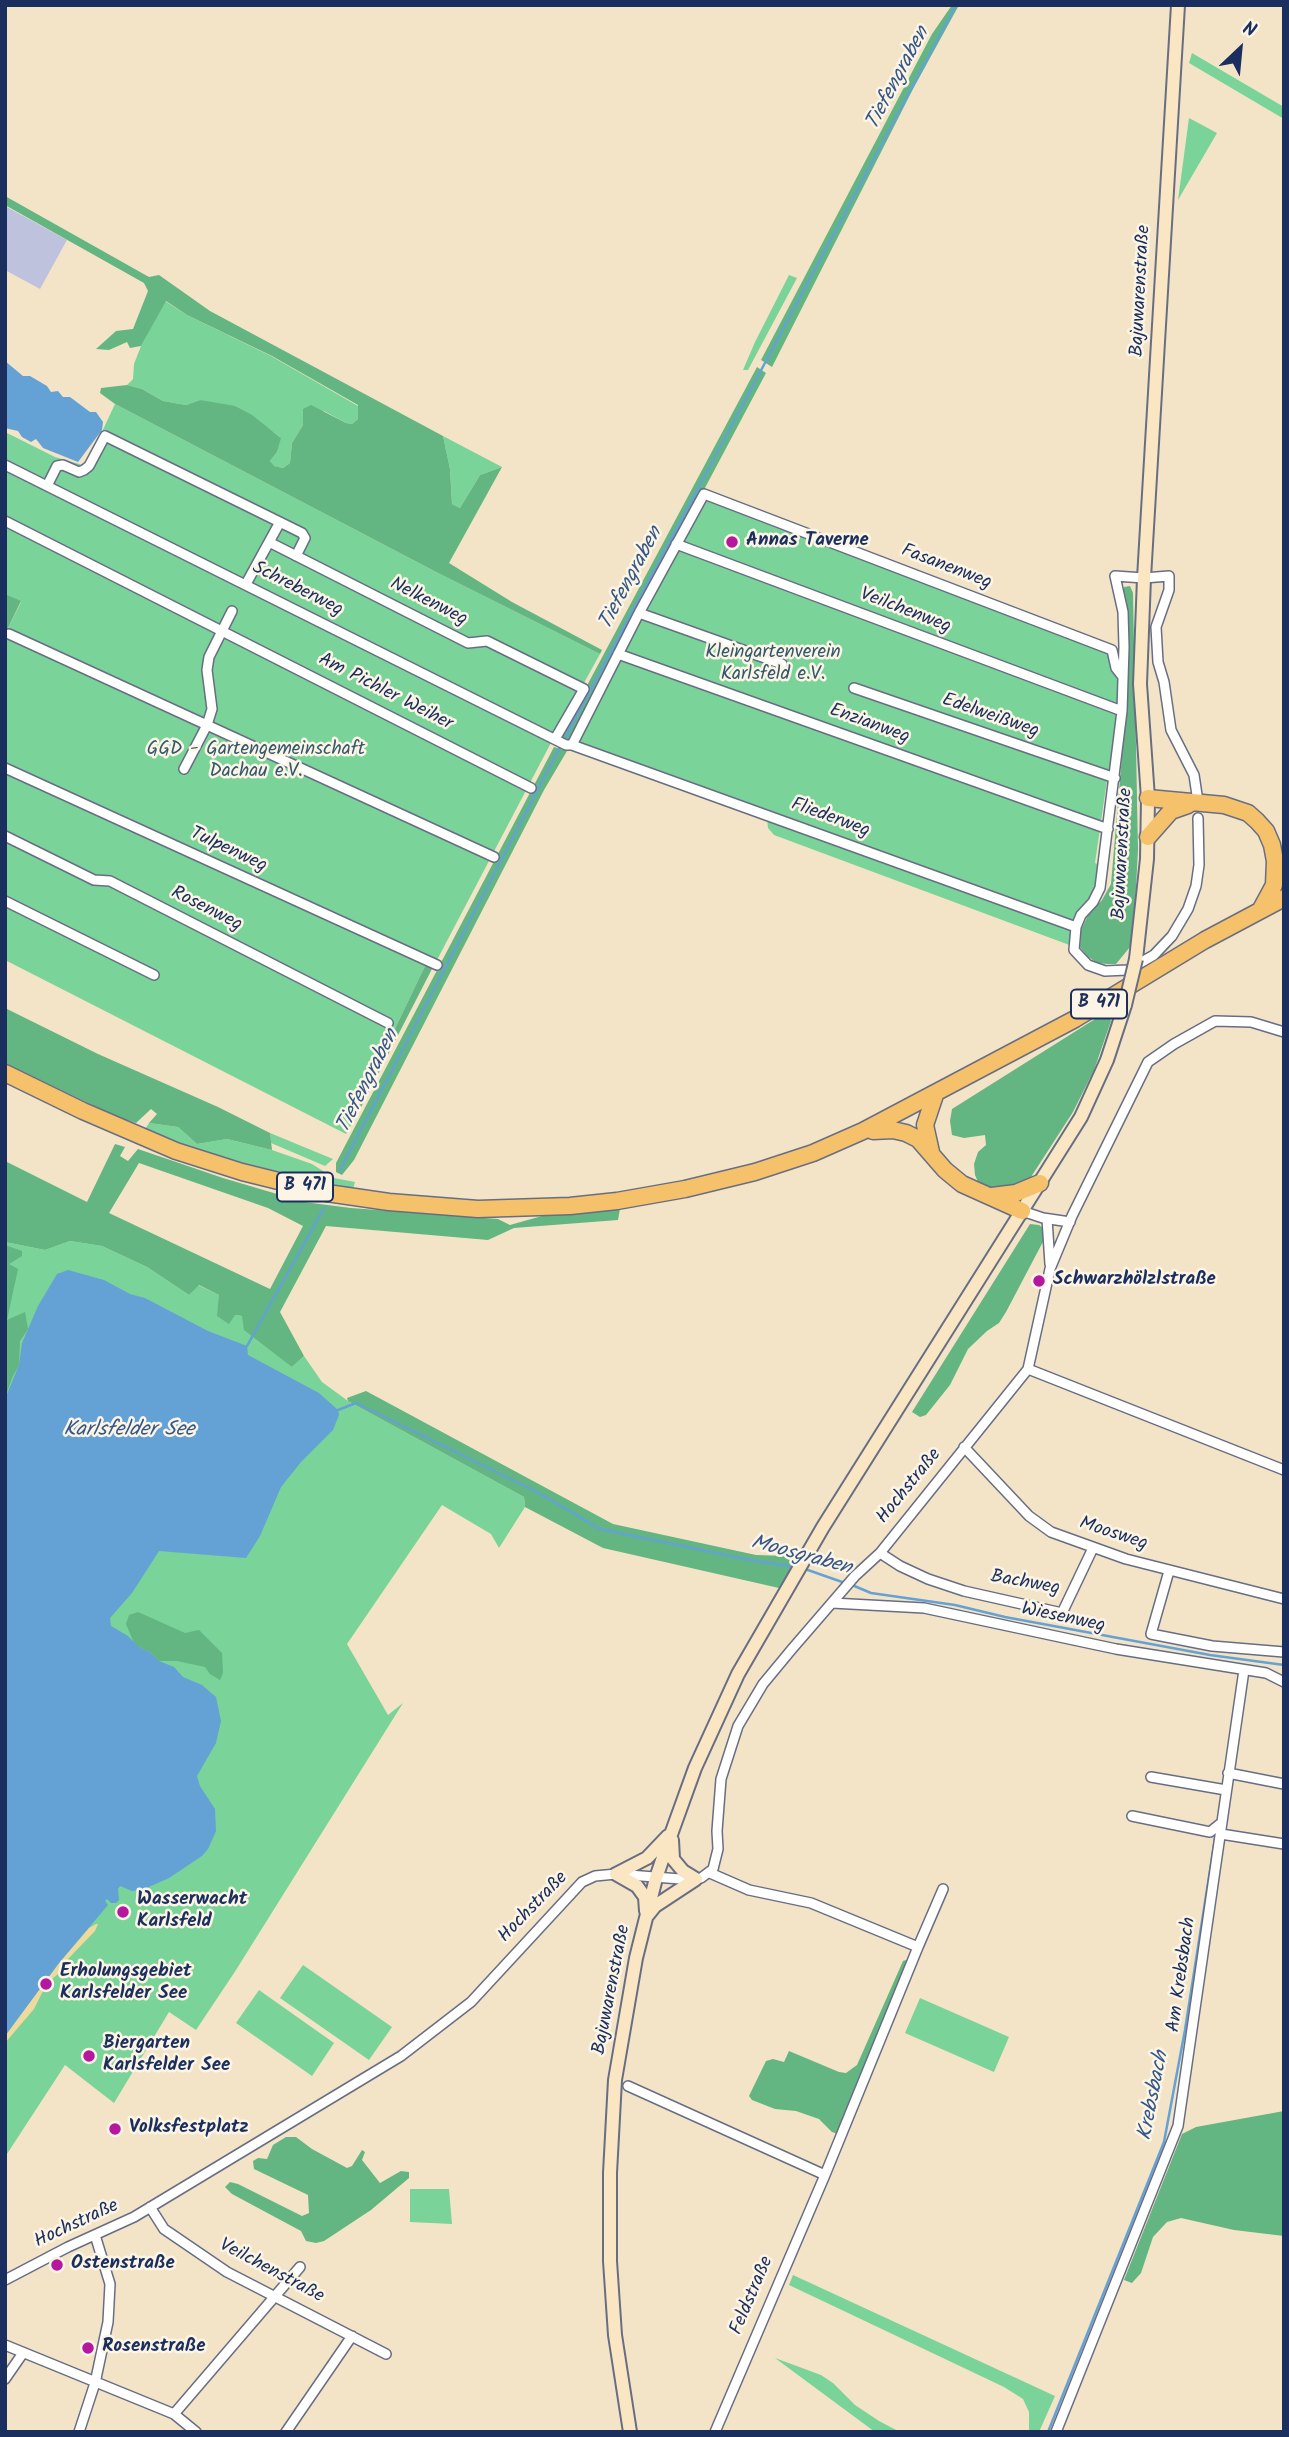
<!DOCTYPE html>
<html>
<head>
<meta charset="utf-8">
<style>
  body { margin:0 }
  #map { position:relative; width:1289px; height:2437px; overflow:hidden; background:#f3e4c8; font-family:Kalam,sans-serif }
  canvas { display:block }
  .frame { position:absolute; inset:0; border:7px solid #1b2f5e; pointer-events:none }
  .north { position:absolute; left:1205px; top:14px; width:70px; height:70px; -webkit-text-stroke:5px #fcf5e5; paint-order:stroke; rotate:26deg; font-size:19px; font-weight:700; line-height:28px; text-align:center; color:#1b2f5e }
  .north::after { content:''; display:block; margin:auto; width:24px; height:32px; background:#1b2f5e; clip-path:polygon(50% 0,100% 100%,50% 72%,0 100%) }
</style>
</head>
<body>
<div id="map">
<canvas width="1289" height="2437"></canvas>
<div class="frame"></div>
<div class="north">N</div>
</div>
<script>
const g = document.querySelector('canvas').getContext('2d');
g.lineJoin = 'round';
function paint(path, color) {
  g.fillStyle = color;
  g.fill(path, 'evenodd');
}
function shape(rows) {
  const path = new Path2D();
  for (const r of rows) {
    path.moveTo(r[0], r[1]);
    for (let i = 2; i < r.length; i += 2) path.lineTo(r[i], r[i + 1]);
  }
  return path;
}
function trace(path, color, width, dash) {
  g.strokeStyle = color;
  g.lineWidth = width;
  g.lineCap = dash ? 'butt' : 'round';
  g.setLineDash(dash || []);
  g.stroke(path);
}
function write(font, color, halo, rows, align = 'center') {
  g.font = font + ' Kalam,sans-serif';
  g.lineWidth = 5;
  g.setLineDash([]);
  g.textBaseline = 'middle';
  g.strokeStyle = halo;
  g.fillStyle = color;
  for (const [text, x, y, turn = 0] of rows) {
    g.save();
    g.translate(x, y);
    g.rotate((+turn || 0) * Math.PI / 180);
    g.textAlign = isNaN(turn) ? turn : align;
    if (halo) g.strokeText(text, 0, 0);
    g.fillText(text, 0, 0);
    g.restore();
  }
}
const industrial = shape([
  [5,206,67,240,40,289,5,270]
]);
const green = shape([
  [1192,53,1284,107,1284,119,1189,63],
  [1189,118,1217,133,1178,200],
  [789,275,797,278,748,370,743,370,755,342],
  [165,301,187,315,271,356,358,406,358,419,352,424,346,423,324,411,303,425,292,443,290,463,283,468,273,466,270,461,277,452,280,437,268,428,200,400,186,405,163,401,142,389,127,385,133,379,134,364,141,346],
  [115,404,438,573,600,654,553,739,437,960,425,966,356,1110,359,1111,346,1134,5,960,5,634,21,602,5,594,5,432,55,457,86,466],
  [443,436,502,467,480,475,460,508,452,504,450,469],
  [705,491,1116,647,1122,681,1113,780,1107,780,1095,863,1102,866,1097,888,1075,923,587,747,576,740],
  [767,819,1074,930,1072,946,774,835,768,828],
  [149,1123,178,1127,197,1144,227,1139,272,1150,312,1164,334,1178,355,1182,353,1189,241,1164,144,1131],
  [270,1133,333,1159,325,1166,271,1143],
  [70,1241,102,1246,147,1267,189,1295,198,1285,219,1295,219,1305,235,1315,243,1316,292,1367,304,1356,322,1382,348,1401,524,1497,525,1507,499,1548,491,1534,442,1505,347,1644,388,1715,403,1703,236,1970,196,2030,169,2012,114,2103,65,2065,5,2157,5,1242,45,1250],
  [303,1965,392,2027,369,2060,280,1998],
  [259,1990,334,2043,312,2076,236,2023],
  [920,1998,1009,2037,994,2072,905,2033],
  [410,2189,449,2189,452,2224,410,2222],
  [793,2275,1055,2396,1039,2432,1029,2432,1029,2412,1023,2399,1004,2387,789,2285],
  [775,2358,821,2375,833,2383,855,2405,879,2421,900,2432,875,2432]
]);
const forest = shape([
  [952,5,959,5,913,89,772,367,761,360,932,34],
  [5,196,149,277,159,275,210,311,443,436,450,469,452,504,460,508,480,475,502,467,449,563,512,602,602,650,600,654,438,573,115,404,100,393,101,388,127,385,142,389,163,401,186,405,200,400,235,406,252,415,281,438,277,452,270,461,274,466,283,468,290,463,292,443,303,425,303,409,311,405,346,423,352,424,358,419,358,405,272,356,187,315,166,301,141,346,130,348,127,342,109,350,96,349,116,331,133,329,148,291,144,283,5,205],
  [757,367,766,373,570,742,559,738],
  [1130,586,1133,593,1138,850,1134,923,1130,947,1116,964,1107,964,1097,963,1087,956,1080,947,1081,930,1088,915,1102,900,1111,884,1128,686,1127,614,1123,594,1124,587],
  [5,594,21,601,5,634],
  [554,747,567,751,544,790,354,1160,342,1175,336,1172,336,1163],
  [425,966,433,967,359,1111,356,1110],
  [5,1008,98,1054,218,1107,270,1133,272,1150,227,1139,197,1144,178,1127,149,1123,157,1114,151,1109,136,1123,115,1116,5,1063],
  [1103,1014,1109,1015,1111,1021,1094,1070,1073,1112,1031,1177,1015,1189,1000,1190,979,1184,975,1175,974,1164,978,1152,986,1145,985,1135,964,1138,952,1135,950,1121,952,1109],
  [115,1144,125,1147,120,1156,128,1161,138,1149,223,1178,304,1202,351,1208,498,1219,510,1225,549,1214,620,1209,618,1220,514,1228,488,1240,326,1226,280,1312,304,1356,292,1367,244,1330,242,1316,235,1315,229,1324,217,1316,219,1295,199,1285,189,1295,147,1267,102,1246,70,1241,45,1250,5,1242,5,1161,87,1202],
  [139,1163,268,1208,303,1226,270,1289,109,1213],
  [1030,1224,1039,1225,1044,1229,1046,1236,1006,1312,999,1323,987,1331,968,1349,950,1385,926,1415,920,1417,912,1412],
  [5,1245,22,1251,22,1256,9,1264,18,1269,7,1320,25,1312,28,1329,20,1341,19,1365,12,1378,5,1398],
  [366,1391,613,1524,756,1555,786,1556,797,1559,779,1588,603,1548,525,1507,524,1497,348,1401,347,1398],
  [138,1612,185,1633,199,1630,222,1653,223,1673,220,1680,210,1674,205,1667,177,1661,159,1661,150,1652,140,1648,134,1643,126,1624,129,1615],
  [909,1959,838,2134,832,2132,819,2119,796,2111,775,2109,752,2100,749,2096,766,2061,773,2059,784,2062,789,2051,839,2072,846,2073,857,2065,903,1961],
  [1284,2111,1284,2236,1234,2230,1181,2218,1167,2222,1153,2237,1141,2273,1132,2283,1124,2280,1182,2134,1196,2127],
  [286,2137,296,2137,312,2149,347,2168,352,2166,362,2150,365,2152,362,2160,380,2183,401,2171,409,2172,409,2178,371,2210,324,2241,316,2243,306,2241,301,2231,232,2194,225,2187,230,2182,238,2184,302,2216,309,2213,308,2195,254,2169,253,2161,258,2158,267,2159,273,2145]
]);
const sand = shape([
  [96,1924,98,1924,95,1931,68,1959,58,1974,47,1983,34,2009,5,2043,5,2036,59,1963,89,1928]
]);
const water = shape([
  [5,361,23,376,30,376,47,386,51,392,58,391,63,397,70,397,90,412,96,412,103,422,102,430,78,462,43,448,36,439,31,442,22,437,18,431,5,428],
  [68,1270,104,1280,130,1294,145,1298,208,1331,247,1346,248,1355,319,1393,338,1410,339,1415,333,1430,301,1462,281,1487,260,1536,246,1558,159,1551,132,1593,110,1618,111,1626,128,1636,140,1648,150,1652,159,1661,174,1667,183,1677,202,1685,216,1697,221,1721,216,1743,197,1776,200,1786,215,1809,216,1831,208,1849,202,1856,169,1878,142,1890,132,1891,120,1886,118,1889,119,1900,116,1903,111,1903,107,1899,105,1901,108,1905,59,1963,5,2036,5,1399,19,1365,22,1343,38,1306,57,1274]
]);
const stream = shape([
  [340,1170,560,747,956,5],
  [247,1346,324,1208],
  [338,1410,356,1403,539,1493,600,1529,750,1560,795,1567],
  [805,1569,845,1583],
  [852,1585,871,1593,955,1605,1005,1617,1210,1655,1284,1665],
  [1048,2432,1164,2142,1185,2030,1216,1832]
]);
const street = shape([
  [5,465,566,745,572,745,1076,927],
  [47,486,57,466,63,465,79,472,84,470,89,466,105,436,302,533,305,538,296,556],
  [5,521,531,788],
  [269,542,468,643,487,641,584,689,555,739],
  [676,544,1122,711],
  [246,584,280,522],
  [639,613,782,664],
  [9,634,494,857],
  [618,654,1108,829],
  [854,688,1115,778],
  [572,745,639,613,704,494,1112,650,1116,668,1123,677],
  [5,768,437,965],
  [184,769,207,725,212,709,207,670,209,657,232,611],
  [1197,795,1194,775,1171,730,1164,682,1158,662,1156,627,1169,590,1169,576,1144,578,1115,576,1123,612,1124,647,1122,711,1100,888,1093,902,1081,915,1076,927,1074,950,1088,965,1105,971,1128,970,1154,955,1172,936,1188,909,1196,886,1199,865,1198,818],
  [5,836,94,880,110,881,388,1023],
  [5,901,154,975],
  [1022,1211,1043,1218,1070,1222],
  [1047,1219,1050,1264],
  [1028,1369,1284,1470],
  [964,1447,1029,1516,1051,1532,1126,1559,1284,1599],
  [880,1553,900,1566,928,1579,964,1591,1062,1613,1093,1548],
  [1169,1571,1151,1634,1212,1646,1284,1652],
  [832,1603,924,1608,1116,1649,1266,1673,1284,1682],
  [1228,1773,1284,1784],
  [1151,1777,1226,1790],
  [1132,1816,1210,1832,1220,1824],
  [1221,1834,1284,1844],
  [710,1873,749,1890,811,1903,918,1947,943,1889],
  [628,2086,825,2175],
  [150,2207,164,2229,227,2272,386,2354],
  [5,2280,68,2247,134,2217,401,2056,471,2002,582,1882,595,1876,616,1874,693,1880,701,1878,713,1869,718,1849,717,1831,721,1779,738,1726,763,1684,792,1649,855,1576,880,1553,1028,1369,1050,1269,1072,1216,1148,1062,1174,1044,1215,1021,1251,1022,1284,1032],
  [5,2345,174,2414,196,2432],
  [5,2379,23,2353],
  [174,2414,300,2267],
  [79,2432,95,2383,108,2322,110,2284,95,2235],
  [286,2432,352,2336],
  [715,2432,825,2175,918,1947],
  [1056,2432,1178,2126,1244,1670]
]);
const secondary = shape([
  [1136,959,1147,859,1148,798,1140,684,1144,578,1178,5],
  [616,1874,647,1858,668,1836],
  [616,1874,637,1886,645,1897,646,1911],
  [647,1916,655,1906,696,1879,683,1871,673,1859,672,1840],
  [630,2432,615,2335,610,2261,610,2173,615,2080,636,1958,656,1878,669,1840,695,1768,738,1674,823,1527,1081,1117,1107,1060,1125,1005]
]);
const highway = shape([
  [1148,798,1224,805,1248,813,1257,821,1266,831,1272,845,1275,861,1274,885,1261,909],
  [1148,837,1171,811,1188,805],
  [5,1073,83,1111,176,1151,242,1172,327,1193,389,1202,478,1209,570,1206,617,1201,685,1189,755,1172,813,1153,863,1131,1075,1019,1205,940,1284,898],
  [873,1131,893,1130,906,1133,918,1139,945,1170,962,1184,1022,1211],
  [931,1152,925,1125,935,1095],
  [992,1196,1016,1193,1040,1183]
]);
const secondaryBridge = shape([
  [1125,1005,1136,959]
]);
const markers = [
  [732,542,7,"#b5179e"],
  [1039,1281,7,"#b5179e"],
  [123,1912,7,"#b5179e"],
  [46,1984,7,"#b5179e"],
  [89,2056,7,"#b5179e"],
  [115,2129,7,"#b5179e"],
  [57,2265,7,"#b5179e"],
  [88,2348,7,"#b5179e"]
];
const shields = [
  [1099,1004,56],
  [305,1187,56]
];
const shieldNames = [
  ["B 471",1099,1004],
  ["B 471",305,1187]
];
const streetNames = [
  ["Bajuwarenstraße",1142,291,-87],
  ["Fasanenweg",946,568,21],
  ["Schreberweg",297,590,27],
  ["Nelkenweg",428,603,27],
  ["Veilchenweg",905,612,21],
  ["Am Pichler Weiher",385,693,27],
  ["Edelweißweg",990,717,19],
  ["Enzianweg",869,725,20],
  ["Fliederweg",830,819,20],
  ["Tulpenweg",228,851,25],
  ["Bajuwarenstraße",1124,854,-87],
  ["Rosenweg",206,910,27],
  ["Hochstraße",910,1487,-51],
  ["Moosweg",1113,1535,18],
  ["Bachweg",1025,1584,10],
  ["Wiesenweg",1063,1619,12],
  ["Hochstraße",534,1908,-46],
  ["Am Krebsbach",1183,1975,-82],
  ["Bajuwarenstraße",613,1990,-79],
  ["Hochstraße",77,2225,-25],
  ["Veilchenstraße",271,2272,28],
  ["Feldstraße",753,2296,-67]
];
const poiNames = [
  ["Annas Taverne",746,542],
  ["Schwarzhölzlstraße",1053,1281],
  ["Wasserwacht",137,1901],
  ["Karlsfeld",137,1923],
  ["Erholungsgebiet",60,1973],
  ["Karlsfelder See",60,1995],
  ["Biergarten",103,2045],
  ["Karlsfelder See",103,2067],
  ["Volksfestplatz",129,2129],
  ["Ostenstraße",71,2265],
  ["Rosenstraße",102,2348]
];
const parkNames = [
  ["Kleingartenverein",773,654],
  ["Karlsfeld e.V.",773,676],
  ["GGD - Gartengemeinschaft",256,751],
  ["Dachau e.V.",256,773]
];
const waterNames = [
  ["Tiefengraben",899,79,-62],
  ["Tiefengraben",632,579,-62],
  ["Tiefengraben",369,1082,-63],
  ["Karlsfelder See",129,1431],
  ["Moosgraben",801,1557,15],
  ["Krebsbach",1155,2096,-79]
];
paint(industrial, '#bfc2dd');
paint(green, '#7ad399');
paint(forest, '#63b581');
paint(sand, '#eeda9e');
paint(water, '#64a2d5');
trace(stream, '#64a2d5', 2.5);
trace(street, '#676e83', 12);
trace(secondary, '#676e83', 16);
trace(highway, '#676e83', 19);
trace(street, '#fff', 9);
trace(secondary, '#fbe6c4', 12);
trace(highway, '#f5c16b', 16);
trace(secondaryBridge, '#676e83', 16, []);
trace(secondaryBridge, '#fbe6c4', 12);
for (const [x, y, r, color] of markers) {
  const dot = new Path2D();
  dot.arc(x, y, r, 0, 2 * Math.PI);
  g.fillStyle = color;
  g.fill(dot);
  trace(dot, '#fcf5e5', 2.5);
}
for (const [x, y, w] of shields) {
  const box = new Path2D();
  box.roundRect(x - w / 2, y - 14.5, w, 29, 5);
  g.fillStyle = '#fcf5e5';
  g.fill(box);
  trace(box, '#1b2f5e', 2);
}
write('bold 18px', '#1b2f5e', null, shieldNames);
write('19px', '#1b2f5e', '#fcf5e5', streetNames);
write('bold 19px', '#1b2f5e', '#fcf5e5', poiNames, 'left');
write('19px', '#33586d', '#fcf5e5', parkNames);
write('italic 21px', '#355788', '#fcf5e5', waterNames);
</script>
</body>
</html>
